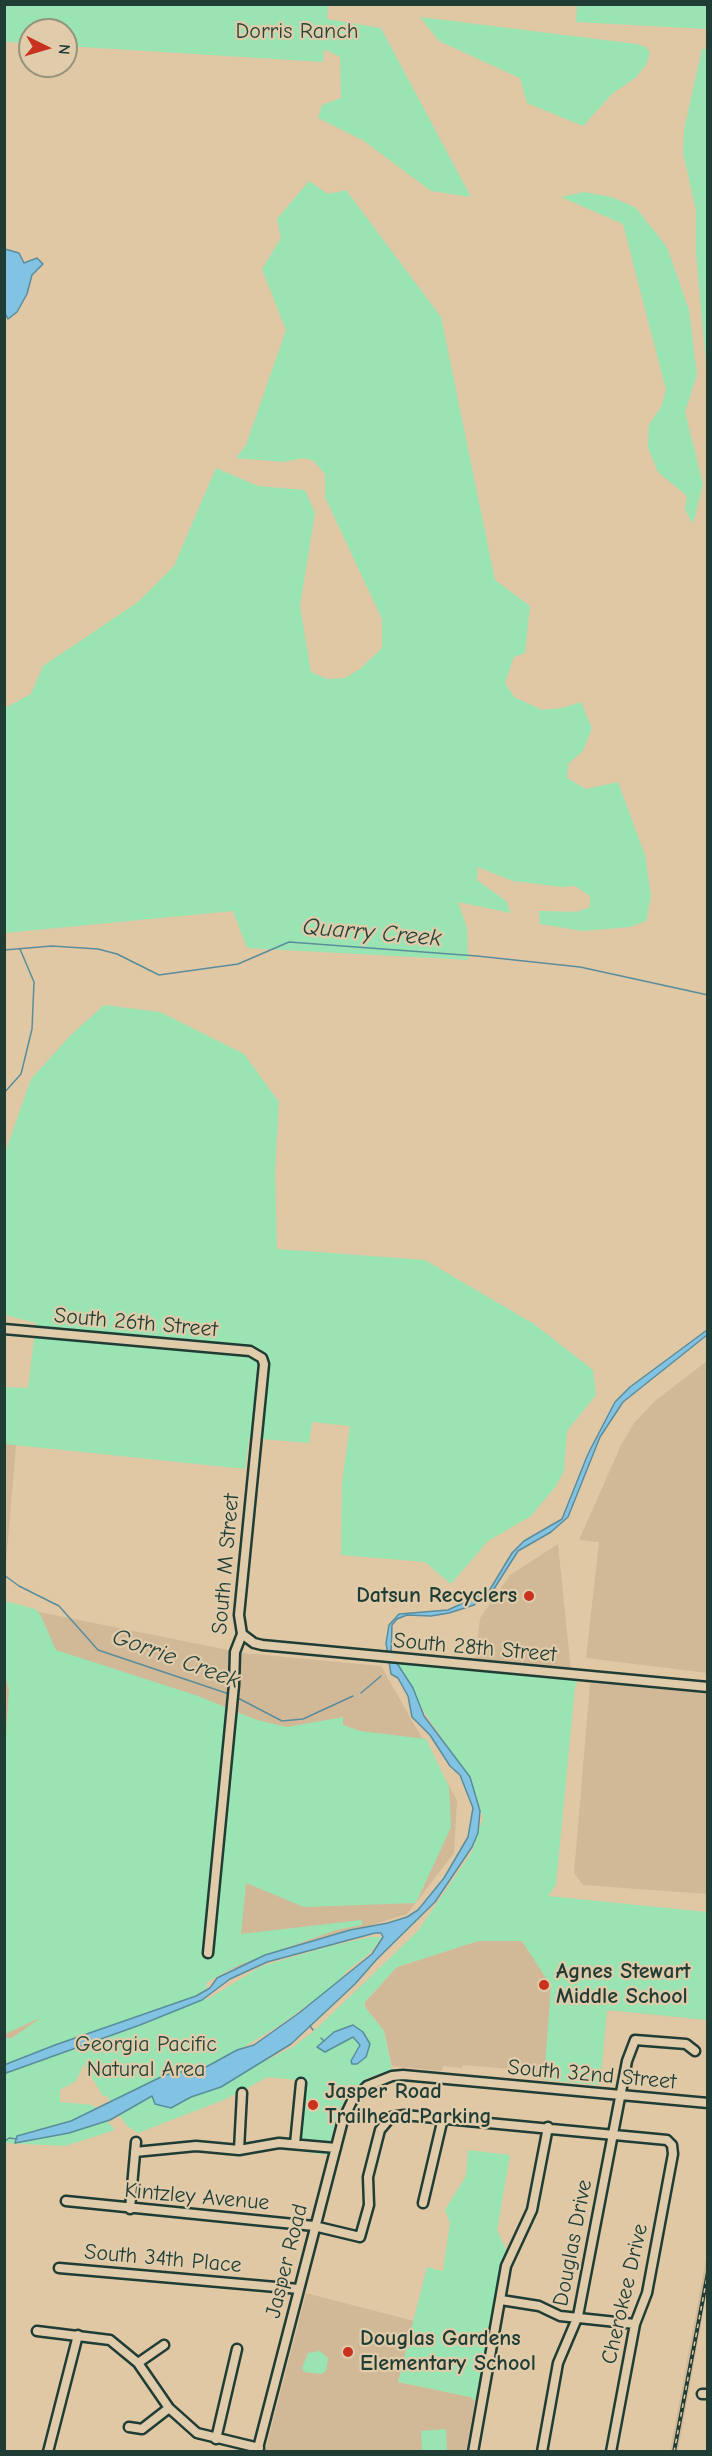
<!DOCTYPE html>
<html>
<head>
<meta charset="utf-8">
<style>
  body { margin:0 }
  #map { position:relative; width:712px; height:2456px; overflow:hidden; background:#e0c8a5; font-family:"Comic Neue",sans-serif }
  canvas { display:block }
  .frame { position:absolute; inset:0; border:6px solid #1f3d34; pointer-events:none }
  .north { position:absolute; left:18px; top:18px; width:60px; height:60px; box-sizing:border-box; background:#e0cbaa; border:2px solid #93927b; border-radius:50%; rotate:95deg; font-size:16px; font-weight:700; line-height:24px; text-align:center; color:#1f3d34 }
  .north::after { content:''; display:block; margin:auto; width:21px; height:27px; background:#c8321e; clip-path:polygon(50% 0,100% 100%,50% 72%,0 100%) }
</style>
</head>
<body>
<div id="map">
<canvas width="712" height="2456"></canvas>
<div class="frame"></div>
<div class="north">N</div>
</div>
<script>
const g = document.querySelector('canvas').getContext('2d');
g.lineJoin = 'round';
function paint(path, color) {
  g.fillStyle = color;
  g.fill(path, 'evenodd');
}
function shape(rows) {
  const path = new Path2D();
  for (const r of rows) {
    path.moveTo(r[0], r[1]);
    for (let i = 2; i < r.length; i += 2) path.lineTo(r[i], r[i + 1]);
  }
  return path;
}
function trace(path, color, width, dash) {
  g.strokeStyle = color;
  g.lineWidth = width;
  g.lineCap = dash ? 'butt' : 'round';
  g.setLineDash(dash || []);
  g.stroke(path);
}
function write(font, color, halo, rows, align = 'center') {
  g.font = font + ' "Comic Neue",sans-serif';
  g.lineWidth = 4.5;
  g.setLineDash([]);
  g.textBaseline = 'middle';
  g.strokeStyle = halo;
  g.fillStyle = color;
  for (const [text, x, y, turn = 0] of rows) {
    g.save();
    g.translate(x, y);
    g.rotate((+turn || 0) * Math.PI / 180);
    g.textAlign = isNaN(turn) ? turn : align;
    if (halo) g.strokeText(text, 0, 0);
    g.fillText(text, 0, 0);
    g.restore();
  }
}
const built = shape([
  [707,1361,707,1673,586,1658,599,1542,579,1540,621,1445,634,1423,656,1400],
  [4,1398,20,1399,5,1576],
  [558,1544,571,1671,475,1663,480,1618,510,1575],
  [5,1605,243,1653,381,1666,457,1800,454,1853,407,1914,207,1977,98,2016,79,2028,74,2021,44,2016,12,2038,5,2038],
  [590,1683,707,1693,707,1894,583,1885,574,1873],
  [707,1912,707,2020,607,2010,600,2085,546,2080,535,2078,532,2071,463,2065,462,2068,443,2066,442,2071,392,2066,384,2031,365,2007,365,2002,397,1967,478,1941],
  [707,2254,707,2292,678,2451,670,2451],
  [306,2293,414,2321,398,2382,471,2397,475,2401,466,2451,265,2452]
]);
const green = shape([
  [4,5,328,5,327,19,381,28,471,197,431,191,364,141,318,118,322,105,341,98,340,57,328,51,324,50,323,62,66,46,66,30,30,30,30,43,5,42],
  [577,5,707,5,707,29,576,22],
  [420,17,637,44,646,47,650,53,646,65,635,78,612,94,583,126,527,103,520,78,439,41],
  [702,49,708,49,707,374,696,253,696,210,683,153,684,130],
  [309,181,328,194,346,190,441,317,495,580,530,606,525,653,514,657,505,683,514,697,542,710,562,708,581,702,592,728,583,751,568,764,567,778,586,789,618,782,645,855,651,896,646,921,630,927,583,931,540,924,539,911,577,912,590,907,590,896,575,886,561,887,513,881,478,867,477,880,506,901,511,913,458,902,467,928,468,960,247,948,233,911,5,933,5,708,31,694,43,666,138,602,174,566,216,468,258,486,305,490,315,513,300,606,311,672,327,679,345,678,360,669,382,648,382,619,325,497,325,474,314,461,304,458,284,462,236,458,246,445,286,330,262,269,281,238,277,219],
  [584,192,612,197,636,208,667,247,689,310,697,375,685,412,703,484,693,524,685,510,687,496,658,472,648,448,649,425,661,407,666,390,623,224,561,197],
  [104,1005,160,1012,244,1054,279,1102,275,1173,277,1249,425,1260,534,1324,593,1370,596,1395,567,1431,564,1471,556,1486,531,1516,488,1541,451,1584,425,1562,341,1555,342,1483,350,1426,312,1422,309,1443,249,1438,245,1469,5,1444,4,1387,28,1388,36,1323,5,1315,5,1153,31,1079,70,1036],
  [5,1601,35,1609,40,1614,56,1650,198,1696,257,1720,287,1727,343,1717,343,1725,360,1731,426,1739,449,1787,451,1827,416,1903,304,1907,246,1883,241,1934,362,1920,362,1925,336,1930,239,1965,207,1982,206,2000,262,1966,330,1946,371,1937,382,1937,370,1953,349,1969,331,1988,280,2025,224,2059,261,2063,293,2047,314,2031,418,1931,472,1852,483,1818,469,1778,391,1663,579,1679,575,1687,556,1885,548,1896,707,1912,707,2020,607,2010,600,2085,546,2080,544,2079,551,1986,522,1941,478,1941,397,1967,365,2002,365,2007,384,2031,392,2070,367,2078,346,2098,337,2114,327,2155,292,2150,297,2080,268,2077,226,2099,138,2133,127,2126,107,2096,103,2096,84,2064,76,2081,60,2090,60,2102,93,2105,115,2130,65,2146,5,2143,5,2038,12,2038,42,2017,5,2034,4,1765,9,1689,5,1677],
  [468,2150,510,2155,497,2230,507,2252,475,2401,470,2397,398,2382,427,2267,443,2271,450,2223,445,2210,466,2176],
  [320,2351,328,2358,326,2371,321,2374,304,2372,302,2368,308,2353],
  [446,2429,447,2451,422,2451,421,2431]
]);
const water = shape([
  [5,249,19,253,24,263,37,258,43,264,32,275,27,294,17,312,8,319,5,313,5,249],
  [707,1330,707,1335,623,1402,600,1437,568,1517,551,1532,518,1551,492,1592,474,1605,449,1613,431,1616,407,1615,397,1619,392,1625,391,1654,413,1688,424,1716,470,1777,480,1811,478,1833,472,1847,435,1902,377,1959,355,1984,291,2044,221,2087,191,2097,171,2108,155,2104,152,2096,110,2120,69,2133,15,2143,17,2136,71,2121,165,2075,206,2067,237,2050,254,2045,299,2013,372,1954,383,1937,381,1933,375,1933,267,1962,230,1979,202,2000,140,2025,6,2073,4,2065,55,2045,196,1996,210,1988,217,1978,265,1955,350,1930,388,1923,407,1917,418,1910,444,1878,468,1837,473,1808,460,1775,450,1766,430,1735,412,1717,408,1696,398,1678,391,1674,386,1643,389,1625,399,1614,448,1610,489,1591,512,1553,524,1541,562,1519,588,1454,615,1402,630,1387,707,1330],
  [353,2025,363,2032,370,2044,366,2057,357,2064,352,2064,351,2061,360,2045,353,2037,325,2052,317,2047,334,2032,353,2025]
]);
const stream = shape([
  [4,950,52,946,98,949,117,954,159,975,238,964,289,942,477,956,580,967,708,995],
  [4,1093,21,1074,32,1029,34,982,20,949],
  [4,1575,19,1586,59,1606,98,1650,229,1694],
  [489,1662,506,1663],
  [550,1667,557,1668],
  [609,1673,619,1674],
  [643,1676,650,1677],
  [669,1679,675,1679],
  [692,1681,705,1682],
  [361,1693,381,1676],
  [236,1697,282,1721,303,1719,353,1696],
  [310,2026,313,2030],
  [321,2038,324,2041],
  [4,2142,9,2138,17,2139]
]);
const minor = shape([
  [4,1329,250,1351,262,1358,264,1364,239,1615,242,1634,235,1652,234,1685,208,1953],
  [242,1634,254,1643,262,1645,708,1687],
  [295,2144,301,2083],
  [239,2150,242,2093],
  [135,2152,196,2146,239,2150,279,2143,336,2148],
  [66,2201,314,2226,360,2237,369,2205,368,2177,380,2130,391,2117,404,2115,667,2140,672,2145,673,2154,647,2293,635,2324,611,2452],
  [423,2203,443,2118],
  [130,2209,136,2142],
  [59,2268,299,2289],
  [501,2300,539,2306,560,2316,635,2324],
  [37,2331,110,2340,138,2363,169,2408,197,2433,259,2448],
  [138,2363,164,2345],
  [702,2394,708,2394],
  [129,2427,142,2429,169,2408],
  [216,2439,237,2349],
  [48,2452,78,2335],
  [257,2452,343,2120,352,2101,367,2086,392,2076,403,2075,708,2103],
  [473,2452,506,2266,532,2210,548,2127],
  [542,2452,558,2363,578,2316,627,2061,635,2040,686,2044,695,2051]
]);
const rail = shape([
  [674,2452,708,2272]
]);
const markers = [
  [529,1596,6,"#c8321e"],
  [544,1985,6,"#c8321e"],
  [313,2105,6,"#c8321e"],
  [348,2352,6,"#c8321e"]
];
const parkNames = [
  ["Dorris Ranch",297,32],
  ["Georgia Pacific",146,2045],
  ["Natural Area",146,2070]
];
const streetNames = [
  ["South 26th Street",136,1323,5],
  ["South M Street",226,1564,-85],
  ["South 28th Street",475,1648,5],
  ["South 32nd Street",592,2075,5],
  ["Kintzley Avenue",197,2197,5],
  ["Douglas Drive",573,2243,-79],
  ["South 34th Place",163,2259,5],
  ["Jasper Road",287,2261,-76],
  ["Cherokee Drive",625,2294,-77]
];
const poiNames = [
  ["Datsun Recyclers",517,1596,"right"],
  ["Agnes Stewart",556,1972],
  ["Middle School",556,1997],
  ["Jasper Road",325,2092],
  ["Trailhead Parking",325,2117],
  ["Douglas Gardens",360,2339],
  ["Elementary School",360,2364]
];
const waterNames = [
  ["Quarry Creek",372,933,5],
  ["Gorrie Creek",176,1659,20]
];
paint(built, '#d1b998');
paint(green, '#9ae4b3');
paint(water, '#82c2e2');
trace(water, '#5a8d9c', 1.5);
trace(stream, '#5a8d9c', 1.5);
trace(minor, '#1f3d34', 13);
trace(minor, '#e0cbaa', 8);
trace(rail, '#1f3d34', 4);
trace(rail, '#e0cbaa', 1.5, [4.5]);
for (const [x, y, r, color] of markers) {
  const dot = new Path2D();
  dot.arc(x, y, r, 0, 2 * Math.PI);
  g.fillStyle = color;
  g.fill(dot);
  trace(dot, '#e0cbaa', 2);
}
write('22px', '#25453a', '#e0cbaa', parkNames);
write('22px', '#1f3d34', '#e0cbaa', streetNames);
write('bold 22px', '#1f3d34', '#e0cbaa', poiNames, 'left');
write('italic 24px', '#24443d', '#e0cbaa', waterNames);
</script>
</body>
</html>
